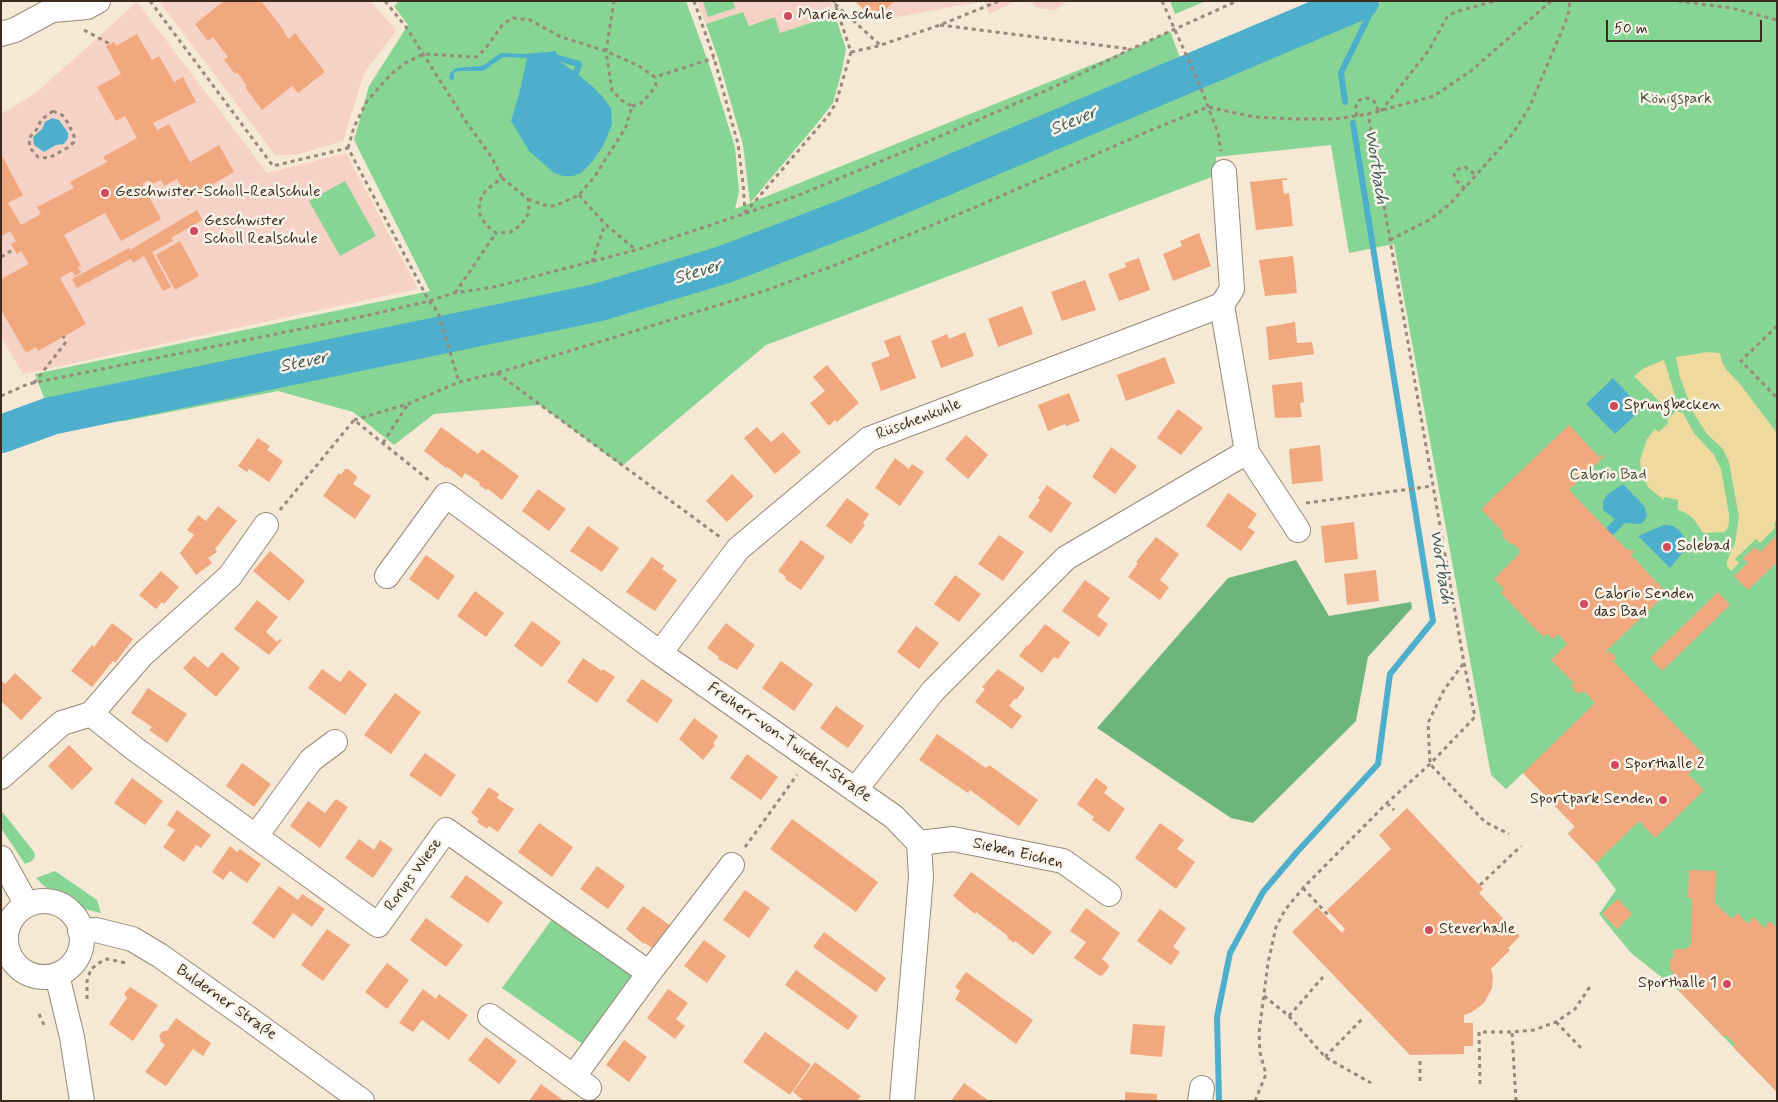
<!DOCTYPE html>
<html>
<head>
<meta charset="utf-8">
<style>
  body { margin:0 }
  #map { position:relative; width:1778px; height:1102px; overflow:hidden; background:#f5e8d4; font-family:Mynerve,sans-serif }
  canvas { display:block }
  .frame { position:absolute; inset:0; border:2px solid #3b2a1e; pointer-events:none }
  .scale { position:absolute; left:1606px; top:20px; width:156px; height:22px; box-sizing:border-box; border:2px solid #3b2a1e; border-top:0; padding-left:6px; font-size:15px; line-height:18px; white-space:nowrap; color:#3b2a1e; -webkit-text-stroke:4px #f7f3e8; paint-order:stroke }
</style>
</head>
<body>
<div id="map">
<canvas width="1778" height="1102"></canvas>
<div class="frame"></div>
<div class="scale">50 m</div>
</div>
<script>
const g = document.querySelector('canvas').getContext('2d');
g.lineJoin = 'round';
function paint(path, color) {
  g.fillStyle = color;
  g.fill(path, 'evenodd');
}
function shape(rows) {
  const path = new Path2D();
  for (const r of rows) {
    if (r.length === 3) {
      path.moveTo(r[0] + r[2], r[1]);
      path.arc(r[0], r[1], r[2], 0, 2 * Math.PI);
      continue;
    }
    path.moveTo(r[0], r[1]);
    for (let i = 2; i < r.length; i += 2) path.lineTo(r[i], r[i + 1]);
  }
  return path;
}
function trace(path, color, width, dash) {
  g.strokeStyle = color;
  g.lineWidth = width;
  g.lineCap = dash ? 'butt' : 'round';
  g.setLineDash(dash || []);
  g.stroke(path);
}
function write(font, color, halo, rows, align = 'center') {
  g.font = font + ' Mynerve,sans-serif';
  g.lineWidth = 5;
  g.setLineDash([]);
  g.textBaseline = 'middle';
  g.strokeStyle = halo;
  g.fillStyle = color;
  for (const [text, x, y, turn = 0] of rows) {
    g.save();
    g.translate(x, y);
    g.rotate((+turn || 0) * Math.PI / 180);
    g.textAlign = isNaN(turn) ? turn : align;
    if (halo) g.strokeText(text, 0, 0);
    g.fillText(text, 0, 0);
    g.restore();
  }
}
const built = shape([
  [159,1,371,1,396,31,364,73,343,141,296,155,275,155],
  [697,1,830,1,835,15,780,33,775,17,748,26,743,12,706,24],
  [855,1,1016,1,989,14,985,1,875,21],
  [1030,1,1068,1,1056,10,1037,8],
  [137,2,267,173,346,153,418,289,23,374,1,337,1,114,36,93]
]);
const green = shape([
  [399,1,686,1,710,67,735,147,739,192,735,209,750,203,743,145,718,58,706,24,743,12,749,26,775,17,780,33,835,15,846,49,842,70,833,103,815,126,750,203,1131,49,1170,31,1188,79,1384,1,1777,1,1777,1092,1679,991,1631,953,1599,914,1616,890,1596,863,1568,834,1575,826,1523,773,1506,789,1491,775,1394,244,1349,253,1331,145,1216,157,1217,175,766,345,622,466,540,405,434,414,394,445,353,412,278,391,124,421,53,422,35,374,430,291,354,140,369,86,408,25,394,6],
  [703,1,733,1,735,8,708,17],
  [1170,1,1206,1,1175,14],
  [345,181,376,236,340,256,309,201],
  [1,810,34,852,35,856,32,861,25,864,1,828],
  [55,871,97,900,101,913,88,910,78,906,45,887,36,878],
  [553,918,634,976,584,1045,502,988]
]);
const forest = shape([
  [1296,560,1329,616,1411,602,1412,608,1368,657,1356,721,1253,823,1231,818,1097,728,1228,578]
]);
const sand = shape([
  [1708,352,1720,353,1722,362,1726,369,1740,384,1777,433,1777,518,1774,525,1775,528,1760,543,1756,539,1735,559,1739,563,1731,571,1727,566,1727,561,1735,543,1739,517,1729,462,1723,449,1707,434,1693,412,1680,377,1676,357],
  [1664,360,1676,399,1666,408,1634,376,1644,368],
  [1676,411,1683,413,1694,433,1714,455,1721,469,1729,514,1729,523,1727,529,1724,532,1703,533,1693,518,1686,513,1678,510,1678,500,1664,497,1664,500,1649,488,1644,480,1641,471,1640,460,1647,439,1655,429,1659,432,1668,423,1667,420]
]);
const water = shape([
  [556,51,558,60,576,73,594,88,601,95,611,108,612,124,603,146,592,162,581,173,573,176,563,176,554,173,530,152,511,121,520,91,527,58,503,57,483,71,457,71,454,73,454,80,449,79,450,73,456,68,482,66,501,53,526,54],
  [52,118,59,120,62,124,68,133,68,138,64,144,56,145,44,152,34,145,33,137,42,129,45,122],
  [1613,378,1642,409,1615,434,1586,404],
  [1623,484,1644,506,1647,515,1645,520,1641,524,1625,523,1606,542,1603,531,1615,519,1603,510,1603,501,1608,494],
  [1664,525,1673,526,1680,531,1684,537,1685,543,1684,551,1670,568,1638,536]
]);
const stream = shape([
  [551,56,579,64,576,73],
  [1345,102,1341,73,1376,1],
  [1219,1101,1217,1017,1230,953,1263,892,1297,852,1378,764,1390,674,1433,621,1353,123]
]);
const river = shape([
  [1,434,51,416,596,303,723,265,856,214,1360,1]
]);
const building = shape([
  [224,1,261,1,285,32,284,33,289,39,295,33,325,72,298,93,292,86,262,110,245,87,247,86,237,72,235,74,224,60,228,57,213,37,208,41,195,24],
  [855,1,894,1,875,21],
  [137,34,152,60,159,56,174,82,183,77,196,102,153,123,157,130,169,124,190,162,219,145,234,172,213,184,214,186,188,200,177,179,164,186,161,180,151,185,149,180,142,184,161,219,121,241,105,213,64,235,81,266,78,268,81,272,75,276,72,271,60,278,86,324,38,351,36,347,26,353,1,310,1,279,29,264,21,251,17,254,11,244,16,241,10,231,1,237,1,154,23,195,8,203,21,225,41,214,37,207,74,188,70,182,107,162,103,157,137,138,125,116,116,121,97,87,121,74,106,46,114,42,116,46],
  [1287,178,1287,180,1282,180,1284,194,1289,193,1293,226,1256,230,1250,182],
  [197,210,202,220,171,238,173,241,152,252,171,287,163,291,144,256,133,263,131,259,77,288,72,279,129,248,130,250],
  [1199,233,1211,266,1173,281,1163,254,1182,246,1180,241],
  [180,241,199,276,175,290,156,255],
  [1293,256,1297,293,1265,296,1259,260],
  [1139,258,1150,290,1119,301,1108,274,1126,267,1125,263],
  [1085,280,1096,310,1062,321,1051,292],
  [1022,306,1033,334,998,347,988,319],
  [1295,322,1297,343,1312,342,1314,354,1269,360,1266,327],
  [965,332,974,356,941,368,931,341,947,334,949,339],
  [900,335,916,378,881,391,871,363,890,356,884,341],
  [1165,357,1175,383,1126,401,1117,375],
  [827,365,859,403,837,422,835,420,829,426,810,403,825,391,813,377],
  [1302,382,1304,402,1300,403,1302,417,1275,418,1272,385],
  [1069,393,1080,421,1066,426,1065,424,1048,431,1038,405],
  [1178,409,1203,428,1181,455,1157,438],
  [1569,425,1600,458,1604,454,1605,456,1569,490,1628,551,1631,549,1633,550,1634,552,1631,555,1667,593,1605,652,1607,654,1609,651,1613,654,1616,658,1613,661,1706,757,1688,774,1704,790,1655,838,1639,821,1596,863,1568,834,1575,827,1523,773,1595,703,1585,692,1583,694,1581,691,1578,694,1571,686,1574,683,1551,660,1567,644,1558,634,1553,639,1547,634,1543,637,1501,593,1504,589,1494,579,1521,552,1514,544,1512,545,1504,538,1502,535,1504,533,1481,509],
  [441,427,478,454,482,449,519,476,502,500,488,489,486,490,479,485,480,483,465,473,462,478,447,467,446,468,424,451],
  [757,427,771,442,783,432,801,452,775,474,744,438],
  [966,435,988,455,968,479,945,459],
  [258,438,270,446,267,450,283,461,269,482,249,469,247,472,238,466],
  [1320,445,1323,481,1292,484,1289,449],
  [1111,447,1137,466,1115,494,1092,477],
  [895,458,909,469,912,464,924,472,900,506,875,488],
  [345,469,348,469,356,475,357,478,353,484,371,496,355,519,323,496,339,473,341,475],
  [732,474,754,496,727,522,706,501],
  [1047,485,1072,503,1051,533,1028,517,1040,500,1038,498],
  [538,489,566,509,549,531,522,511],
  [1228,493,1257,514,1248,527,1255,532,1241,551,1206,526],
  [847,498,869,514,863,523,865,525,851,544,826,526],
  [218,506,237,521,215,549,217,552,208,558,212,563,196,575,180,553,194,535,187,530,198,515,206,521],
  [1354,522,1358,559,1325,563,1321,526],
  [588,526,619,548,602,572,570,551],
  [999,535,1024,552,1003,581,978,564],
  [1777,535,1777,562,1748,590,1734,576,1748,563,1743,558,1755,547,1760,552],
  [1156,537,1179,554,1160,580,1169,587,1160,600,1128,577,1138,563,1136,562],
  [801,540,825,557,801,590,785,579,786,577,778,571],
  [270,551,305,581,289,601,253,571],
  [426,555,455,576,438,600,409,579],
  [652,557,664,566,662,569,677,580,655,611,626,592],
  [1376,570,1379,601,1347,605,1344,574],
  [161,571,179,587,164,604,162,602,156,609,139,595],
  [955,575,981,594,959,622,934,604],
  [1085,580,1110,598,1097,616,1108,624,1099,637,1062,611],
  [475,591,504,613,486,637,457,616],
  [1718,592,1730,605,1662,671,1650,658],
  [257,600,278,617,266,632,277,642,280,639,282,640,269,655,234,629],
  [532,621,561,642,542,667,514,646],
  [112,623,133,639,115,663,113,661,92,687,71,671,92,645,94,647],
  [726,623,755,645,737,670,718,659,719,657,707,648],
  [1045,624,1070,642,1058,659,1054,657,1042,673,1019,656,1027,645,1028,646],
  [916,626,939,643,919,669,897,652],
  [222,652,240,668,216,697,183,668,194,656,208,668],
  [583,658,602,671,603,669,615,677,597,703,567,682],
  [781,661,813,684,794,711,762,688],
  [322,669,340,682,349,670,367,684,345,715,308,688],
  [998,669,1025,688,1016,700,1015,698,1009,706,1022,716,1012,729,975,702,985,689,982,687],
  [15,673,42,698,21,720,1,701,1,680,5,684],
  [642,679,673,700,657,723,626,701],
  [148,688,187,714,167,743,149,730,152,727,131,713],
  [395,693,421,712,391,754,364,735],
  [836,706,864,726,848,748,820,728],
  [694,718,718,736,713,744,715,745,703,760,679,739],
  [937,734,986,768,989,765,1038,800,1019,826,970,790,968,793,919,760],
  [69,745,93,769,72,790,48,766],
  [425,753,456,775,441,797,409,775],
  [747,754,778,777,761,800,730,778],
  [242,763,271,784,254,807,226,786],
  [132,778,163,801,145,825,114,803],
  [1096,778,1108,787,1104,793,1125,809,1109,832,1092,820,1094,817,1077,804],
  [489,787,499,794,497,798,514,809,498,832,489,826,487,829,477,822,479,819,471,813],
  [336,799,348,807,320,848,290,826,308,801,325,813],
  [1407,808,1483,889,1479,893,1520,936,1508,948,1510,950,1491,969,1493,977,1492,988,1484,1003,1472,1012,1464,1015,1464,1023,1473,1023,1473,1046,1464,1046,1464,1054,1410,1055,1292,932,1317,907,1342,933,1345,929,1327,910,1391,849,1379,835],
  [177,810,211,835,201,848,196,845,184,862,163,847,175,830,167,825],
  [792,819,878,882,856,912,770,849],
  [539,823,573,847,552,877,518,852],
  [1160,823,1184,840,1177,849,1195,862,1176,889,1135,858],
  [359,839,374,850,380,840,393,849,373,878,345,858],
  [230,846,237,852,240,849,261,864,247,883,230,871,223,880,212,872],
  [597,866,625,886,608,909,580,889],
  [1689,870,1716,871,1715,903,1732,919,1737,913,1748,924,1754,917,1764,928,1770,921,1777,928,1777,1092,1733,1047,1735,1044,1726,1035,1724,1037,1679,991,1681,988,1673,980,1673,971,1670,971,1670,959,1673,959,1674,949,1686,949,1691,944,1692,898,1688,898],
  [971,872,1052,932,1033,955,1015,941,1014,943,1007,938,1008,936,976,912,975,914,953,896],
  [466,875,503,902,488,923,450,897],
  [279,886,298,900,302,894,325,909,312,927,293,913,274,939,252,923],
  [745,890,770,908,749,938,723,920],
  [1618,899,1632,914,1617,929,1602,913],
  [643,906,671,926,654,949,645,943,644,944,626,929],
  [1086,908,1120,933,1102,959,1108,964,1109,967,1103,975,1100,976,1074,958,1086,942,1070,931],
  [1160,909,1186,928,1173,947,1180,952,1171,965,1137,941],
  [426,918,463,945,446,967,410,940],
  [327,929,350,945,323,981,301,965],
  [824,932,886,978,876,992,813,947],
  [704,940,726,956,707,983,684,966],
  [387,963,409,980,387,1009,365,992],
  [796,970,858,1016,848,1030,785,985],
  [966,972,1033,1020,1016,1044,955,999,960,991,955,987],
  [130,987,158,1005,133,1041,109,1024,127,998,124,994],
  [423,989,436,999,439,994,468,1015,449,1040,422,1020,413,1032,399,1023],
  [668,989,688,1003,676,1019,685,1026,675,1039,647,1018],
  [176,1018,211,1043,203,1056,193,1049,166,1086,145,1072,165,1045,160,1041,161,1040,159,1036,163,1031,167,1031],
  [1133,1024,1165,1026,1162,1057,1130,1054],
  [765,1032,811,1065,790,1095,743,1062],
  [486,1037,517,1061,499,1084,468,1060],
  [624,1040,647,1057,629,1082,606,1065],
  [815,1062,861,1096,857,1101,804,1101,793,1092],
  [964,1083,989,1101,951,1101],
  [541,1084,564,1101,529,1101],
  [1125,1092,1157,1094,1157,1101,1125,1101]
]);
const path = shape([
  [150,1,273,166,348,148,429,301,438,312,459,382],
  [385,1,406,27,467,123,492,158,502,178],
  [694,1,714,58,738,144,743,183,745,212],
  [1162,1,1201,88,1218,133,1221,151],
  [1678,1,1731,8,1777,20],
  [835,4,880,45],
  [940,25,1130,49],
  [84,30,110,44],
  [851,52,878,46,940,25,999,1],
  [632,106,640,104,649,95,656,86,655,77],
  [53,111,62,115,68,123,74,136,74,142,67,148,49,158,38,157,30,148,29,138,37,129,41,120,53,111],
  [1381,111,1429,50,1447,17,1455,12,1495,1],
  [1357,116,1355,109,1358,101,1365,98,1372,99,1377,105,1378,112],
  [348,148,354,127,367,101,391,74,407,62,424,54,476,57,485,49,503,24,513,18,530,20,561,37,606,51,639,66,655,77,714,58],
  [502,178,528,199,529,213,521,225,511,232,496,233,486,225,480,215,479,202,486,190,502,178],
  [1465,189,1457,181,1454,175,1456,171,1460,168,1465,167,1477,176],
  [579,195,605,224,636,250],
  [528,199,543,205,555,206,579,195,595,176,626,127,632,106,621,100,612,90,606,51,614,1],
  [745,213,828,116,836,103,851,52,834,1],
  [1390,240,1431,219,1451,203,1511,136,1529,108,1568,16,1570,1],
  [1,257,14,249],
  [592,262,605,224],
  [455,293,496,233],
  [1777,326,1741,361,1777,398],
  [497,373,720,537],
  [34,383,66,342,63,336],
  [1,396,28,384,365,316,429,301,454,293,494,287,636,250,794,197,906,151,1054,87,1131,49,1237,1],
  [354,420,408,404,459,382,497,373,635,331,761,292,833,266,976,207,1151,130,1208,107,1254,117,1295,119,1335,119,1368,114,1434,96,1472,70,1550,2,1556,1],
  [383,443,408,404],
  [1306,503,1433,486],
  [280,510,354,420,430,481],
  [1463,664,1444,690,1428,723,1430,764,1485,822,1509,834],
  [1387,803,1394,810],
  [745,847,797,775],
  [1480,885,1521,846],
  [1303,888,1330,917],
  [1264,996,1289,1016,1325,1057,1371,1083],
  [87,999,87,981,91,969,102,961,107,959,126,963],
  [39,1014,45,1027],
  [1289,1016,1323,977],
  [1556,1022,1582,1049],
  [1325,1057,1362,1019],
  [1420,1061,1420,1083],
  [1480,1084,1479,1032,1512,1032],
  [1255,1101,1266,1074,1260,1053,1259,1033,1268,963,1276,927,1285,910,1303,888,1387,803,1430,764,1475,717,1464,663,1368,114],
  [1516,1101,1512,1032,1534,1030,1556,1022,1575,1009,1591,985]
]);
const minor = shape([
  [1,34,15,30,52,10,87,7,98,1],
  [1222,305,1247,452,1298,530],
  [387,576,446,495,660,653,894,817,919,843,921,877,902,1101],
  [660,653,738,549,869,439,1222,305,1232,289,1224,172],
  [91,714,135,749,378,925,446,830,649,973],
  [1,777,62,723,91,714,142,655,230,576,266,525],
  [855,790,933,691,1066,558,1247,452],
  [256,836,311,760,335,742],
  [919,843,953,839,1063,861,1109,894],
  [1,858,27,905],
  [44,939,38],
  [80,931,96,930,132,939,159,955,248,1018,362,1101],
  [57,975,72,1037,82,1101],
  [490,1016,589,1088],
  [574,1076,649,973,732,865],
  [1200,1101,1202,1088]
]);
const markers = [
  [788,16,5,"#d1495b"],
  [105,193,5,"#d1495b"],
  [194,231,5,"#d1495b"],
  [1614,406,5,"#d1495b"],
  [1667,547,5,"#d1495b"],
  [1584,604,5,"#d1495b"],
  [1615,765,5,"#d1495b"],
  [1663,800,5,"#d1495b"],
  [1429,930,5,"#d1495b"],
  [1727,984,5,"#d1495b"]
];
const poiNames = [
  ["Marienschule",798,16],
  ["Geschwister-Scholl-Realschule",115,193],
  ["Geschwister",204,222],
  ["Scholl Realschule",204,240],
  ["Sprungbecken",1624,406],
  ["Solebad",1677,547],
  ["Cabrio Senden",1594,595],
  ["das Bad",1594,613],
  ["Sporthalle 2",1625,765],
  ["Sportpark Senden",1653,800,"right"],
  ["Steverhalle",1439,930],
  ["Sporthalle 1",1717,984,"right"]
];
const parkNames = [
  ["Königspark",1676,100],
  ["Cabrio Bad",1608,476]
];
const streetNames = [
  ["Rüschenkuhle",919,420,-21],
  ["Freiherr-von-Twickel-Straße",789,743,35],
  ["Sieben Eichen",1018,854,13],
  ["Rorups Wiese",414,875,-54],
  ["Bulderner Straße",226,1003,35]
];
const waterNames = [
  ["Stever",1074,122,-23],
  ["Wortbach",1375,167,81],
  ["Stever",698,273,-17],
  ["Stever",304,363,-12],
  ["Wortbach",1440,567,81]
];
paint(built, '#f6d1c5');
paint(green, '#86d594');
paint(forest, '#6cb67e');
paint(sand, '#eeda9e');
paint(water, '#4dafcc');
trace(stream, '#4dafcc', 6);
trace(river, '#4dafcc', 38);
paint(building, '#f1a87f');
trace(minor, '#988979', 26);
trace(path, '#988979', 3, [4, 4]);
trace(minor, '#fff', 24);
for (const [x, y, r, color] of markers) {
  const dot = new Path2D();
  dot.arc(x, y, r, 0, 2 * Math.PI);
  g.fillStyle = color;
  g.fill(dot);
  trace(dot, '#f7f3e8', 2);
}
write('16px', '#3b2a1e', '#f7f3e8', poiNames, 'left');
write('16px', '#4e553c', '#f7f3e8', parkNames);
write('16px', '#3b2a1e', '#f7f3e8', streetNames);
write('italic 18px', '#41595b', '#f7f3e8', waterNames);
</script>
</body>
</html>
